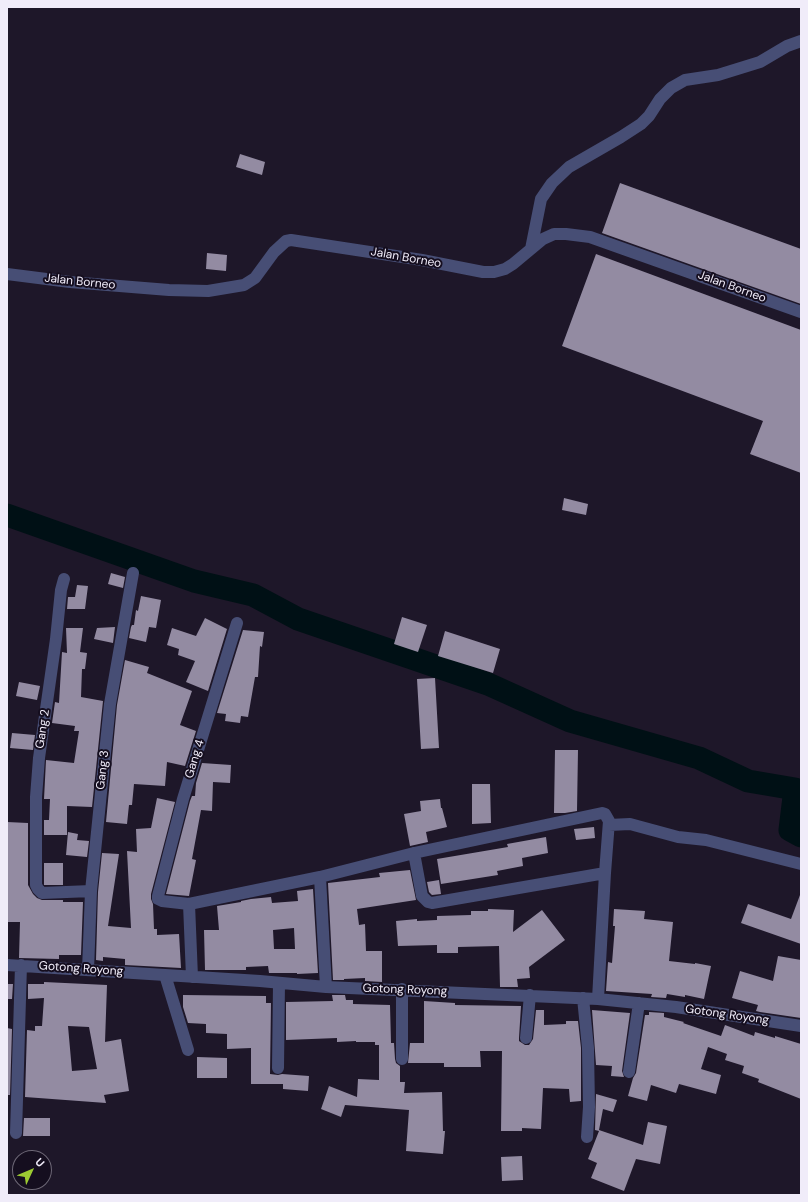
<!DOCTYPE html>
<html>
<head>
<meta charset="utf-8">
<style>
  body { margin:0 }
  #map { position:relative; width:808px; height:1202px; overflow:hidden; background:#1e1729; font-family:"DM Sans",sans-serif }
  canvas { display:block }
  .frame { position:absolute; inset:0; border:8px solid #f0ecf9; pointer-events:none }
  .north { position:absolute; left:12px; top:1150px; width:40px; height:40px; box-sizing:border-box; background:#150e1f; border:1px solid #6d6776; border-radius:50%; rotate:46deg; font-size:11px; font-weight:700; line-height:16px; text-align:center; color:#f0ecf9 }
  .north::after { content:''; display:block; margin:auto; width:14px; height:18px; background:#9cca32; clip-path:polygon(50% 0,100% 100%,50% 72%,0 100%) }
</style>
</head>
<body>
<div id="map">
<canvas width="808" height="1202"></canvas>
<div class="frame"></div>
<div class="north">U</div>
</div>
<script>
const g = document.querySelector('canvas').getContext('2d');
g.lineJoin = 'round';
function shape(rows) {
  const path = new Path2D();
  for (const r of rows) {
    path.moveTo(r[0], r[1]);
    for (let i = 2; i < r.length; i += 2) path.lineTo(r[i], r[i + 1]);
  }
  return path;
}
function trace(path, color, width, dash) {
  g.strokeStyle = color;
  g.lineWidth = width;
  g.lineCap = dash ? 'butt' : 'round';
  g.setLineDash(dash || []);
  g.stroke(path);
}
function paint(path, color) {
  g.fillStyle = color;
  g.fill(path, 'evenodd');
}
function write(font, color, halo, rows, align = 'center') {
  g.font = font + ' "DM Sans",sans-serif';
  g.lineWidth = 4;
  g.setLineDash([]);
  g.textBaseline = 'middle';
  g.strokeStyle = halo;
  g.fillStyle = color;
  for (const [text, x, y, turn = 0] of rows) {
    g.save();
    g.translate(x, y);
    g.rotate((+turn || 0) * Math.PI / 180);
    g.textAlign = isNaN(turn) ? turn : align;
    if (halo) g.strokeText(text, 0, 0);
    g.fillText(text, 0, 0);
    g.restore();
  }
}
const river = shape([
  [7,515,194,581,253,595,298,619,488,684,570,721,699,758,748,781,795,789,790,830,801,836]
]);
const building = shape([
  [240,154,265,162,262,175,236,167],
  [620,183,801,249,801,304,602,233],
  [207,253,227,255,226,271,206,269],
  [596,254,801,330,801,473,750,454,763,421,562,346],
  [564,498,588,504,586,515,562,510],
  [111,573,125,577,123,588,108,584],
  [77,585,88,586,85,609,67,609,68,597,75,597],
  [141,596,161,600,156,628,149,627,146,642,129,638,131,627,132,625,134,625,136,610,138,611],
  [402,617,427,625,418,652,394,644],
  [205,618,227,629,208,691,186,682,195,661,178,655,179,649,167,645,172,628,196,636],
  [115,627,113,643,94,639,97,628],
  [66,628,83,628,80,652,87,653,85,669,82,669,81,697,103,701,92,807,67,806,67,835,44,835,44,820,49,820,50,799,44,799,46,760,74,763,79,731,74,731,75,726,52,723,55,702,59,703,62,652,67,653],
  [243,630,264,632,262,647,260,646,258,677,255,677,248,717,241,716,240,723,225,721,226,714,217,713],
  [445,631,500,649,493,673,438,656],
  [125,660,149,667,147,673,192,691,180,725,196,731,185,766,167,762,165,786,134,784,132,805,129,805,127,824,106,822,117,705],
  [435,678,439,748,421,749,417,679],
  [19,682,40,686,37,700,16,696],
  [12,733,35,735,33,750,10,748],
  [555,750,578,750,577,811,565,813,554,813],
  [202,763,231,765,230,783,213,782,212,811,201,810,192,859,196,860,189,896,166,894,190,801,192,796,195,796,196,783],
  [472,784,490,784,491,823,472,824],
  [157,798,175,802,151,894,151,899,153,904,154,929,157,929,157,935,179,934,181,968,125,965,125,959,103,957,103,961,96,960,98,892,102,853,119,854,108,926,131,928,127,851,137,852,136,829,151,828],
  [440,799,441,808,442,808,447,827,426,832,428,842,410,846,404,814,421,811,420,801],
  [7,822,28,823,28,885,33,894,37,898,42,900,63,900,63,902,83,902,81,955,59,955,59,959,19,958,20,922,7,922],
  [594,827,595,838,576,840,574,829],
  [68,832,78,834,77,840,89,841,87,857,66,855],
  [546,837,548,853,522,858,523,866,497,871,498,875,441,884,437,859,508,847,507,844],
  [44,863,63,863,63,885,44,885],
  [410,870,416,900,357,909,359,925,365,924,366,951,382,951,382,982,365,981,365,978,344,979,344,980,333,980,328,883,380,877,379,873],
  [439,880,441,894,432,895,429,892,427,882],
  [313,889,318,973,297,974,297,973,269,973,268,966,246,967,246,970,205,970,204,930,219,930,217,906,241,902,241,901,251,899,271,897,272,903,298,901,297,891],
  [294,928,295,949,274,949,273,930],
  [800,895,801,895,801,944,741,923,748,904,791,919],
  [488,909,514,910,513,932,542,910,565,940,529,967,530,978,517,979,518,987,500,987,499,946,458,947,458,953,437,953,437,945,398,946,396,921,417,919,417,921,437,920,437,916,471,915,471,911,488,911],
  [614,909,645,911,644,919,673,922,669,961,695,964,695,963,711,966,704,999,685,995,685,997,667,994,666,998,651,997,652,994,606,991,608,962,612,963,615,926,613,926],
  [778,956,801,960,801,1018,760,1012,756,1011,758,1005,732,998,740,971,773,981],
  [44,982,107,985,105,1042,121,1039,129,1091,104,1095,106,1103,25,1097,27,1030,35,1031,35,1026,42,1026,44,998,28,999,28,984,44,984],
  [68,1026,89,1027,97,1069,72,1071],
  [7,984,13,984,12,999,7,999],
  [183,995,266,996,266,1003,271,1003,270,1074,278,1075,282,1074,309,1076,308,1091,283,1089,283,1084,251,1084,251,1048,227,1049,227,1034,206,1033,206,1024,188,1023,183,1007],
  [332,995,345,995,346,1000,353,1000,353,1004,390,1005,391,1043,394,1043,395,1059,396,1063,400,1066,400,1082,405,1082,404,1093,442,1092,443,1131,445,1131,443,1154,406,1151,409,1110,345,1105,341,1117,321,1109,329,1086,357,1097,358,1079,379,1080,379,1045,375,1045,375,1042,356,1042,356,1041,337,1042,337,1038,286,1040,286,1002,333,1001],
  [424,1001,455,1003,455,1005,521,1006,519,1038,519,1041,525,1045,529,1045,533,1039,536,1010,544,1010,544,1025,566,1024,566,1021,578,1021,581,1048,581,1101,570,1102,569,1089,543,1088,541,1129,522,1128,522,1131,501,1131,502,1051,480,1051,481,1067,444,1067,444,1063,408,1063,410,1043,424,1043],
  [592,1010,630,1013,622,1071,624,1077,611,1076,612,1066,596,1065],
  [649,1012,664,1013,664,1017,684,1022,683,1023,721,1036,725,1025,754,1036,755,1032,775,1038,775,1036,801,1044,801,1099,758,1082,759,1079,742,1073,744,1066,725,1060,727,1054,708,1047,701,1069,721,1075,716,1094,679,1084,676,1093,651,1085,647,1101,628,1096,633,1078,636,1073,645,1015,649,1015],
  [7,1028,12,1029,10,1095,7,1095],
  [197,1057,227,1058,227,1078,197,1078],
  [596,1094,617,1100,613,1112,603,1109,599,1130,643,1145,648,1122,667,1126,660,1164,636,1159,624,1191,591,1178,597,1163,588,1159,599,1131,595,1130],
  [24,1118,50,1118,50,1136,23,1136],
  [522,1156,523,1180,502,1181,501,1157]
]);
const minor = shape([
  [531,249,541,199,552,183,569,167,621,137,641,124,649,116,660,99,671,88,685,80,718,75,760,62,787,46,801,41],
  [7,274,70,282,169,290,208,291,244,285,255,278,274,252,286,241,291,240,422,260,483,272,494,272,505,269,513,264,543,239,554,234,566,234,590,237,801,312],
  [64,579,61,590,56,639,39,758,36,797,36,885,38,889,42,893,91,891],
  [237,623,183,799,158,896,158,899,162,901,189,904,320,877,414,853,602,813,605,814,609,821,605,873,598,999],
  [609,825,630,824,678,837,706,840,801,864],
  [414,853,422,896,428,902,432,903,605,873],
  [320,877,326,987],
  [189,904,192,977],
  [7,965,260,981,326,987,598,999,676,1007,801,1026],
  [88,970,91,891,110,704,133,573],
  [165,975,188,1050],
  [402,989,402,1059],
  [583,998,588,1048,589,1107,587,1137],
  [526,1038,530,995],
  [278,1068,279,983],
  [629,1072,639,1003],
  [16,1133,21,965]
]);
const streetNames = [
  ["Jalan Borneo",406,258,10],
  ["Jalan Borneo",80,282,6],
  ["Jalan Borneo",732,287,20],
  ["Gang 2",43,729,-82],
  ["Gang 4",195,759,-73],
  ["Gang 3",103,770,-84],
  ["Gotong Royong",81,969,4],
  ["Gotong Royong",405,990,2],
  ["Gotong Royong",727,1015,8]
];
trace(river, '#001015', 23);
paint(building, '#938ba2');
trace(minor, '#474e75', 12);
write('12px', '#f0ecf9', '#150e1f', streetNames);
</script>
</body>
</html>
